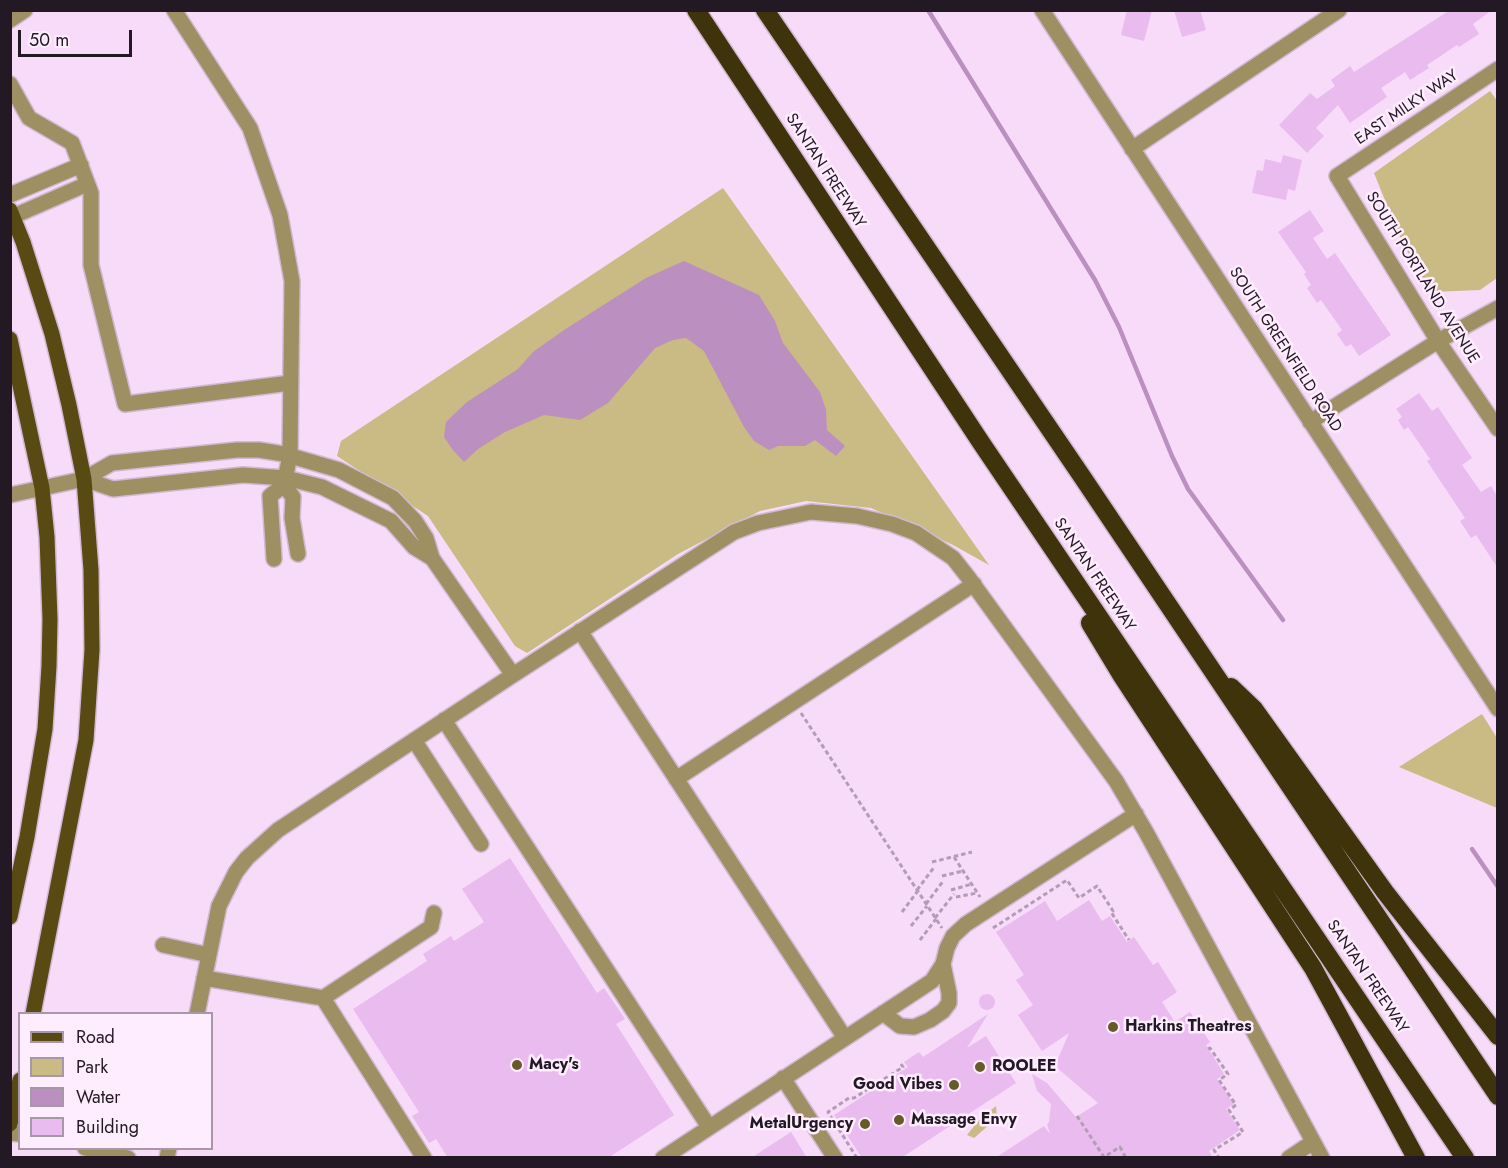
<!DOCTYPE html>
<html>
<head>
<meta charset="utf-8">
<style>
  body { margin:0 }
  #map { position:relative; width:1508px; height:1168px; overflow:hidden; background:#f7dbf9; font-family:Jost,sans-serif }
  canvas { display:block }
  .frame { position:absolute; inset:0; border:12px solid #231924; pointer-events:none }
  .legend { position:absolute; left:18px; top:1012px; width:195px; height:138px; box-sizing:border-box; background:#feedff; border:2px solid #a698a7; margin:0; padding:8px 10px; list-style:none; font-size:18px; color:#231924 }
  .legend li { display:flex; align-items:center; gap:12px; height:30px }
  .legend b { width:30px; border:2px solid #a698a7 }
  .scale { position:absolute; left:18px; top:30px; width:114px; height:27px; box-sizing:border-box; border:3px solid #231924; border-top:0; padding-left:8px; font-size:18px; line-height:21px; white-space:nowrap; color:#231924; -webkit-text-stroke:4px #feedff; paint-order:stroke }
</style>
</head>
<body>
<div id="map">
<canvas width="1508" height="1168"></canvas>
<div class="frame"></div>
<ul class="legend">
<li><b style="height:8px;background:#594a14"></b>Road</li>
<li><b style="height:16px;background:#caba83"></b>Park</li>
<li><b style="height:16px;background:#bb8fbf"></b>Water</li>
<li><b style="height:16px;background:#eabbee"></b>Building</li>
</ul>
<div class="scale">50 m</div>
</div>
<script>
const g = document.querySelector('canvas').getContext('2d');
g.lineJoin = 'round';
function paint(path, color) {
  g.fillStyle = color;
  g.fill(path, 'evenodd');
}
function shape(rows) {
  const path = new Path2D();
  for (const r of rows) {
    if (r.length === 3) {
      path.moveTo(r[0] + r[2], r[1]);
      path.arc(r[0], r[1], r[2], 0, 2 * Math.PI);
      continue;
    }
    path.moveTo(r[0], r[1]);
    for (let i = 2; i < r.length; i += 2) path.lineTo(r[i], r[i + 1]);
  }
  return path;
}
function trace(path, color, width, dash) {
  g.strokeStyle = color;
  g.lineWidth = width;
  g.lineCap = dash ? 'butt' : 'round';
  g.setLineDash(dash || []);
  g.stroke(path);
}
function write(font, color, halo, rows, align = 'center') {
  g.font = font + ' Jost,sans-serif';
  g.lineWidth = 5;
  g.setLineDash([]);
  g.textBaseline = 'middle';
  g.strokeStyle = halo;
  g.fillStyle = color;
  for (const [text, x, y, turn = 0] of rows) {
    g.save();
    g.translate(x, y);
    g.rotate((+turn || 0) * Math.PI / 180);
    g.textAlign = isNaN(turn) ? turn : align;
    if (halo) g.strokeText(text, 0, 0);
    g.fillText(text, 0, 0);
    g.restore();
  }
}
const green = shape([
  [1490,91,1498,102,1497,278,1480,290,1431,292,1402,242,1374,173],
  [723,188,989,565,953,545,871,508,806,501,760,511,678,554,527,653,515,646,428,516,337,456,341,441],
  [1482,714,1497,738,1497,808,1399,767],
  [996,1106,997,1118,974,1138,967,1135,980,1119]
]);
const water = shape([
  [684,261,759,295,775,321,783,343,820,392,826,410,827,430,845,446,836,456,815,440,805,446,778,446,769,450,754,441,744,427,704,351,686,338,673,340,655,348,608,403,580,420,544,415,505,432,478,449,464,462,452,449,444,437,446,422,467,402,518,369,533,352,564,330,646,278]
]);
const stream = shape([
  [928,10,1095,280,1119,327,1172,456,1188,489,1283,620],
  [1472,849,1498,887]
]);
const building = shape([
  [1127,10,1152,10,1144,41,1121,35],
  [1174,10,1200,10,1206,30,1182,37],
  [1450,10,1492,10,1473,24,1479,34,1459,47,1457,45,1427,65,1429,68,1410,80,1405,72,1381,88,1387,97,1350,123,1338,105,1316,128,1324,136,1307,153,1279,125,1310,93,1317,99,1335,86,1331,80,1350,66,1354,72],
  [1283,155,1302,160,1295,191,1288,189,1286,200,1252,193,1257,170,1263,171,1265,159,1281,163],
  [1310,210,1324,231,1313,238,1327,259,1335,253,1391,335,1359,356,1351,344,1346,347,1337,334,1342,330,1321,300,1317,303,1307,288,1311,285,1304,274,1306,272,1278,232],
  [1419,393,1432,411,1438,407,1472,458,1462,465,1481,492,1491,486,1497,496,1497,567,1476,535,1471,538,1460,521,1465,518,1427,461,1430,459,1408,427,1404,430,1398,420,1402,417,1396,409],
  [510,858,597,993,604,988,625,1019,616,1024,674,1115,608,1158,448,1158,436,1139,429,1143,412,1116,419,1112,353,1009,427,961,423,954,451,936,454,941,484,922,462,889],
  [1089,900,1102,921,1110,916,1127,942,1134,937,1153,965,1158,962,1177,992,1162,1002,1175,1022,1190,1012,1210,1042,1206,1045,1224,1074,1217,1079,1234,1104,1226,1109,1240,1130,1209,1151,1213,1158,995,1158,1044,1126,1050,1134,1047,1124,1049,1122,1051,1104,1037,1091,1032,1074,1047,1083,1076,1117,1098,1103,1055,1066,1069,1033,1042,1051,1018,1015,1033,1005,1016,980,1024,975,996,932,1045,901,1057,921],
  [987,1002,8],
  [988,1014,967,1048,986,1036,1016,1083,901,1158,862,1158,834,1115,908,1067,904,1062,919,1052,923,1057],
  [791,1132,807,1158,751,1158]
]);
const path = shape([
  [801,713,942,928],
  [954,857,980,897],
  [932,862,972,852],
  [942,876,963,871],
  [917,890,935,866],
  [951,890,972,884],
  [956,897,977,893],
  [926,904,944,880],
  [902,912,917,892],
  [935,918,954,894],
  [911,926,927,906],
  [993,928,1067,880,1079,898,1097,886,1113,911,1111,912,1129,940],
  [920,940,936,919],
  [1208,1049,1210,1048,1228,1074,1219,1080,1236,1105,1229,1110,1243,1132,1214,1150,1219,1158],
  [1077,1116,1104,1157,1120,1147,1126,1158],
  [857,1158,828,1112,849,1098,854,1098,903,1067,901,1064]
]);
const minor = shape([
  [174,10,250,128,280,215,292,281,290,455,284,485,270,496,274,559],
  [1042,10,1498,709],
  [10,20,25,10],
  [1498,69,1337,176,1438,341,1498,429],
  [10,84,29,118,72,143,91,193,91,265,125,404,290,383],
  [1132,149,1339,10],
  [10,195,81,165],
  [14,216,87,184],
  [1310,422,1438,341,1498,308],
  [84,479,113,489,243,475,286,478,322,487,391,521,414,547,432,558],
  [284,485,293,497,292,518,298,554],
  [10,495,84,479,112,463,237,450,259,450,284,454,339,470,393,498,415,521,426,538,432,558,513,675],
  [580,631,845,1038],
  [444,720,709,1127],
  [414,740,481,844],
  [676,779,974,584],
  [163,945,209,955],
  [204,978,323,998,431,927,434,913],
  [323,998,424,1158],
  [883,1013,900,1026,914,1027,930,1020,943,1011,949,1003,949,993,943,964],
  [197,1014,219,906,236,872,247,858,278,830,513,675,734,532,758,523,811,512,857,516,892,524,916,533,953,558,968,577,1116,781,1146,832,1322,1158],
  [783,1078,835,1158],
  [10,1133,20,1134],
  [85,1148,128,1158],
  [167,1158,169,1148],
  [663,1158,932,981,943,964,947,948,953,936,966,924,1136,814],
  [1289,1158,1313,1142]
]);
const major = shape([
  [10,210,23,242,52,334,69,405,84,479,91,570,92,650,86,740,33,1014],
  [10,339,42,488,47,537,50,619,49,666,45,729,27,837,10,917],
  [10,1124,20,1080]
]);
const highway = shape([
  [696,10,982,444,1465,1158],
  [765,10,1083,478,1498,1096],
  [1090,623,1122,676,1313,968,1416,1158],
  [1231,687,1254,709,1385,892,1498,1036]
]);
const markers = [
  [1113,1027,6,"#685a27"],
  [517,1065,6,"#685a27"],
  [980,1067,6,"#685a27"],
  [954,1085,6,"#685a27"],
  [899,1120,6,"#685a27"],
  [865,1124,6,"#685a27"]
];
const streetNames = [
  ["EAST MILKY WAY",1407,108,-34],
  ["SANTAN FREEWAY",825,171,57],
  ["SOUTH PORTLAND AVENUE",1422,278,58],
  ["SOUTH GREENFIELD ROAD",1285,350,57],
  ["SANTAN FREEWAY",1094,575,56],
  ["SANTAN FREEWAY",1367,977,56]
];
const poiNames = [
  ["Harkins Theatres",1125,1027],
  ["Macy's",529,1065],
  ["ROOLEE",992,1067],
  ["Good Vibes",942,1085,"right"],
  ["Massage Envy",911,1120],
  ["MetalUrgency",853,1124,"right"]
];
paint(green, '#caba83');
paint(water, '#bb8fbf');
trace(stream, '#bb8fbf', 4.5);
paint(building, '#eabbee');
trace(minor, '#d1b8d3', 18);
trace(major, '#d1b8d3', 18);
trace(highway, '#d1b8d3', 21);
trace(path, '#b39db5', 3, [4.5, 3]);
trace(minor, '#9e9062', 15);
trace(major, '#594a14', 15);
trace(highway, '#3e330b', 18);
for (const [x, y, r, color] of markers) {
  const dot = new Path2D();
  dot.arc(x, y, r, 0, 2 * Math.PI);
  g.fillStyle = color;
  g.fill(dot);
  trace(dot, '#feedff', 2);
}
write('16px', '#231924', '#feedff', streetNames);
write('bold 16px', '#231924', '#feedff', poiNames, 'left');
</script>
</body>
</html>
